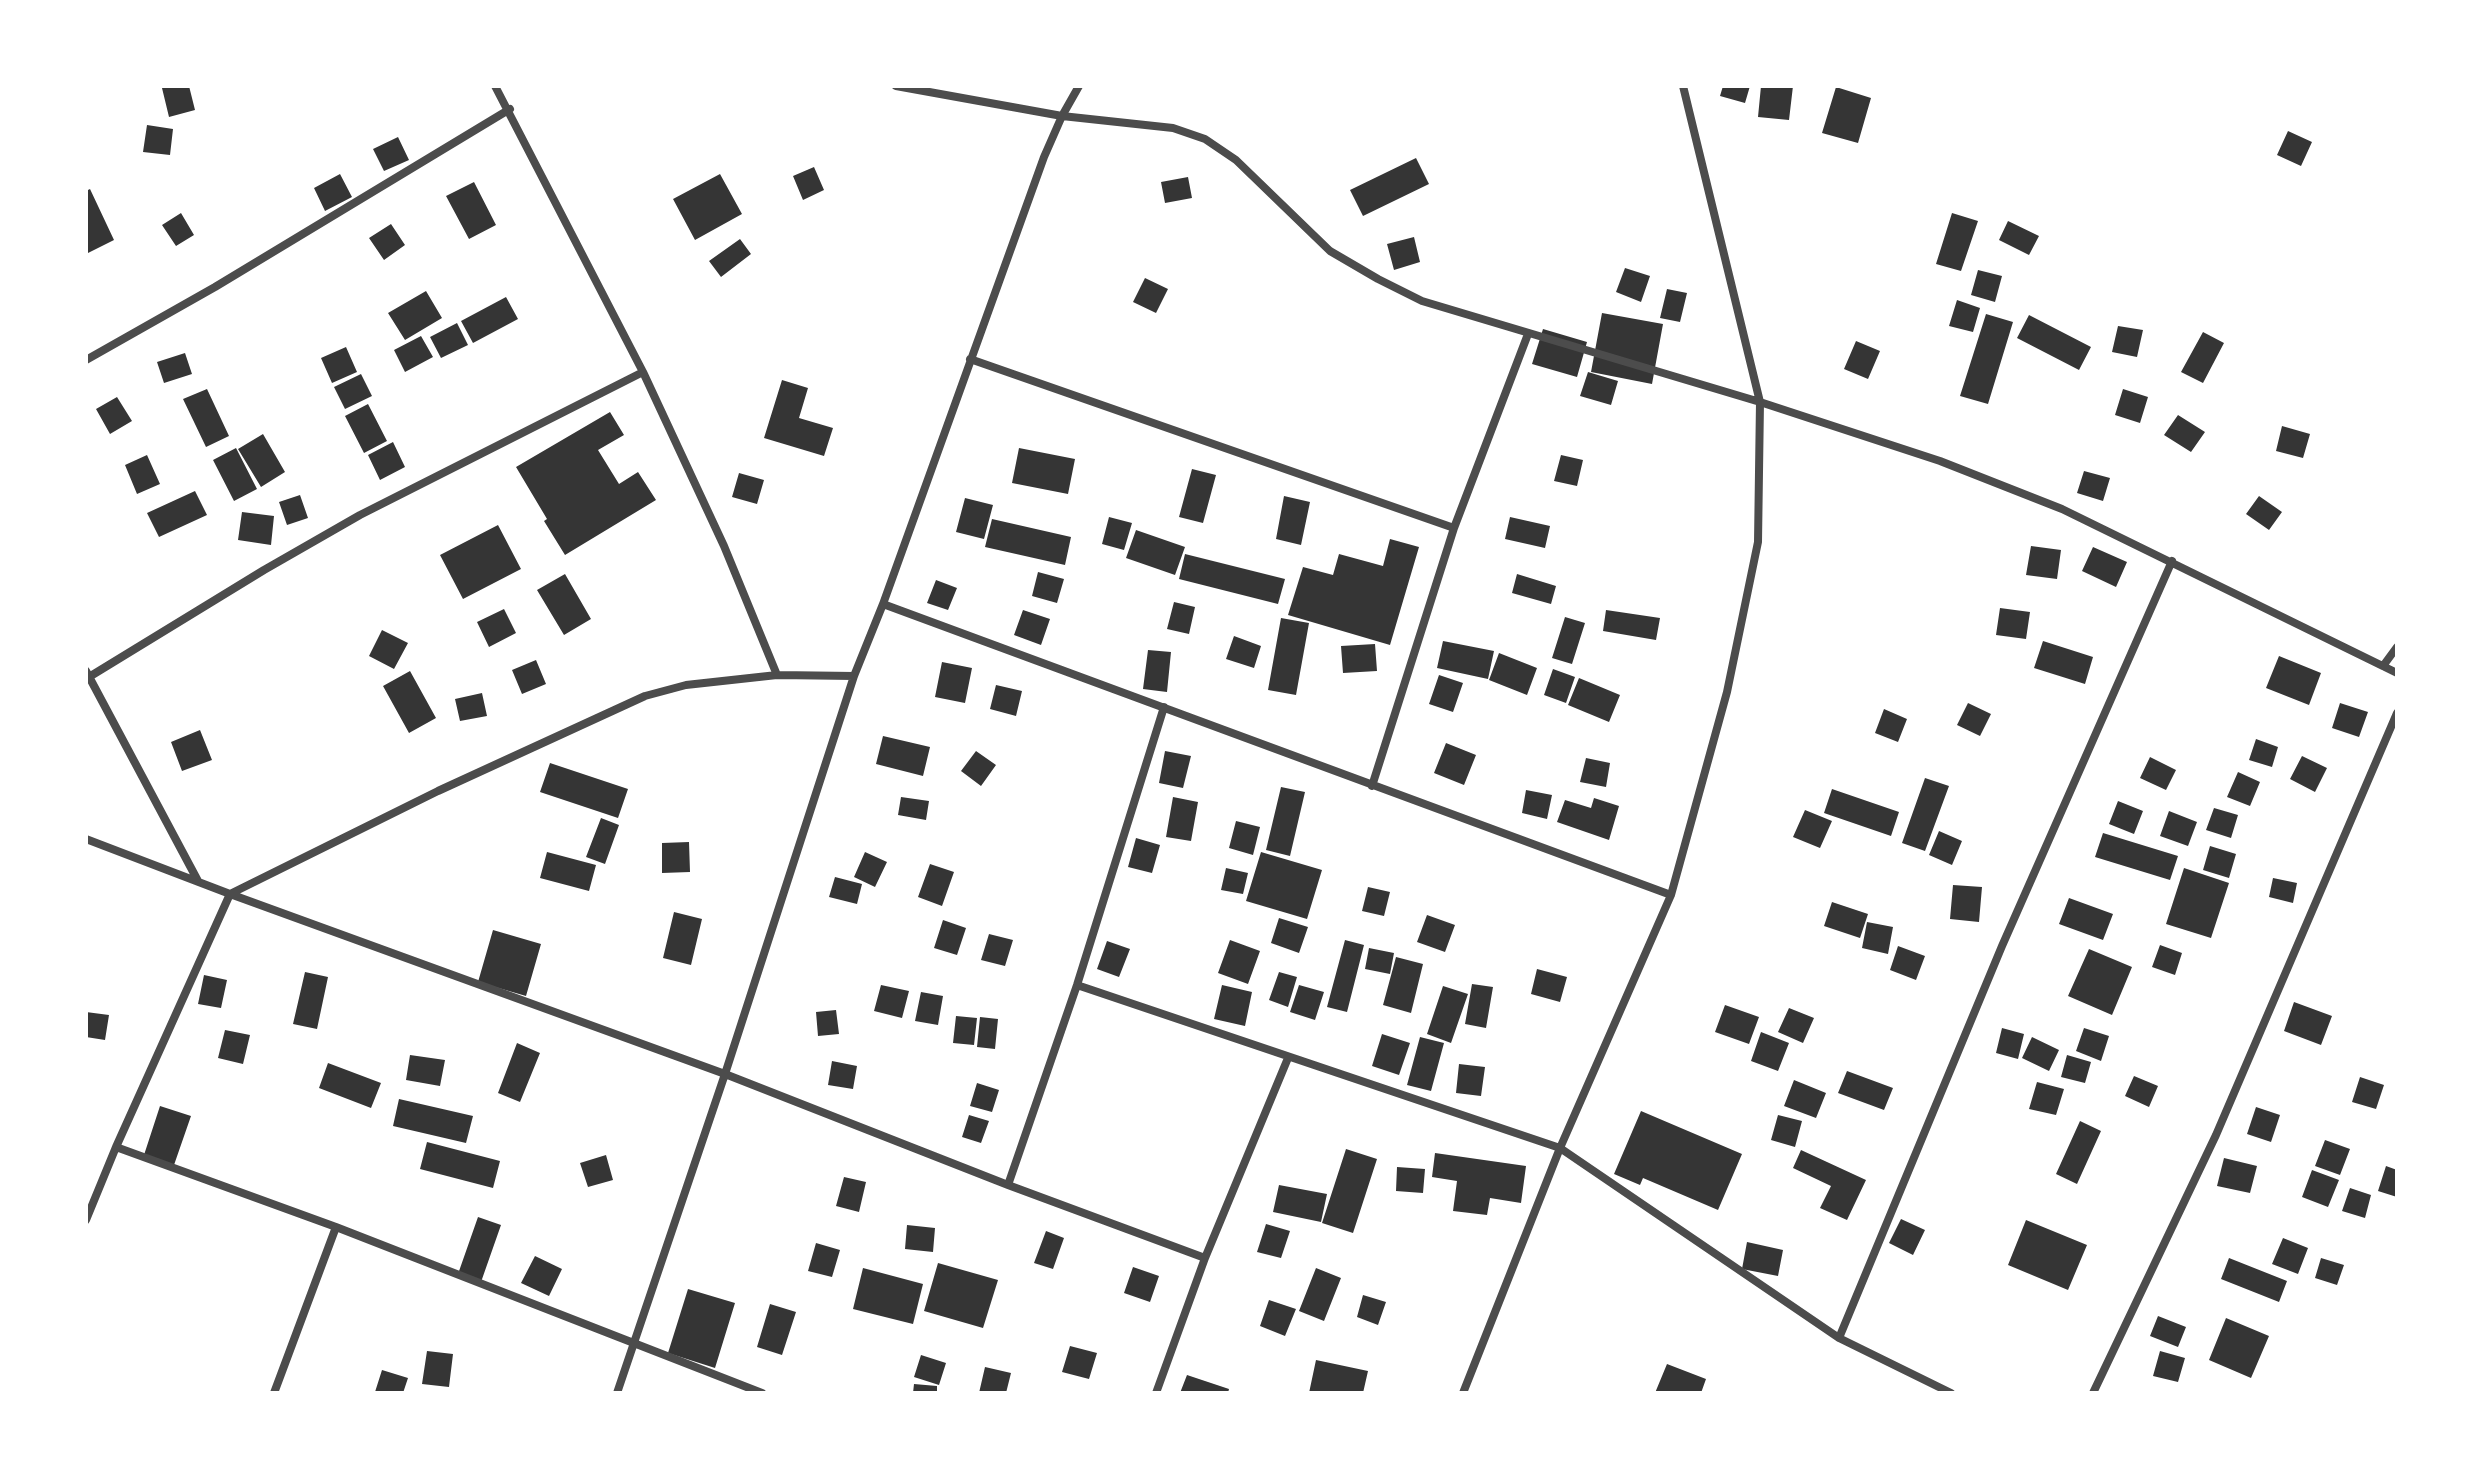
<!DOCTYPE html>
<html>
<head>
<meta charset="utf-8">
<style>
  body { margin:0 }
  #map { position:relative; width:2483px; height:1479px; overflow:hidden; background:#fff; font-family:Helvetica,sans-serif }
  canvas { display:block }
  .frame { position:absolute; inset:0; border:88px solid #fff; pointer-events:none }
</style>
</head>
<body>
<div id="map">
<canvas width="2483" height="1479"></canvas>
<div class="frame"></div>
</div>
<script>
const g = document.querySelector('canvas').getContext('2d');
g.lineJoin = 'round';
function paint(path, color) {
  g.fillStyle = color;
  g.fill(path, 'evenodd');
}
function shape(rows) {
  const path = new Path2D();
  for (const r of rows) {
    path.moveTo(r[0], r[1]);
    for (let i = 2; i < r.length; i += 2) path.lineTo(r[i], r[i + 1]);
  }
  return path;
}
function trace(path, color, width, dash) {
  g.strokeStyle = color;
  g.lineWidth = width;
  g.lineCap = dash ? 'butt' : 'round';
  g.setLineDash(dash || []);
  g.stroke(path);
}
const building = shape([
  [172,86,189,86,195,110,169,117,162,88],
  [1723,86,1750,86,1745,103,1720,96],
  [1761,86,1793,86,1789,120,1758,117],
  [1836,87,1871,98,1858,143,1822,133],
  [147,125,173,129,170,155,143,152],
  [2288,131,2312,142,2301,166,2277,155],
  [398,137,409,160,384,171,373,149],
  [1416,158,1429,184,1363,216,1350,190],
  [814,167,824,190,803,200,793,176],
  [340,174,352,197,325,211,314,188],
  [720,174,742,214,695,240,673,199],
  [1188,177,1192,198,1165,203,1161,182],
  [474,182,496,225,469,239,446,196],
  [90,189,114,240,86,254,86,191],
  [181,213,194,235,176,246,162,225],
  [1952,213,1978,221,1961,271,1936,264],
  [2008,221,2039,236,2029,255,1999,240],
  [391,224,405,245,384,260,369,238],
  [1414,237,1420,262,1394,270,1387,244],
  [740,239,751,254,721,277,709,261],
  [1625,268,1650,276,1641,302,1616,292],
  [1978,270,2002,276,1995,302,1971,295],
  [1145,278,1168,289,1156,313,1133,302],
  [1667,289,1687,293,1680,322,1660,318],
  [426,291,442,318,405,340,388,313],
  [506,297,518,319,473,343,461,321],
  [1957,300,1980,308,1973,332,1949,326],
  [1602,313,1663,324,1652,384,1591,372],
  [1986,314,2013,322,1988,404,1960,396],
  [2029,315,2091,347,2079,370,2017,338],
  [457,323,468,345,441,358,430,337],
  [2118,326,2143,330,2137,357,2112,352],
  [1543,329,1587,342,1577,377,1532,364],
  [2203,332,2224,343,2203,383,2181,372],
  [421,336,433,357,405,372,394,350],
  [1856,341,1880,351,1868,379,1844,369],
  [346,347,357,372,332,383,321,358],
  [185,353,192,374,164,383,157,362],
  [1588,372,1618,381,1611,405,1580,396],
  [361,374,372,396,345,409,334,387],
  [782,380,808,388,799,418,833,428,824,456,764,438],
  [207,389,229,436,206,447,183,399],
  [2123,389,2148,397,2140,423,2115,415],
  [117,397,132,421,110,434,96,409],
  [368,404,387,441,364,453,345,416],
  [610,412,624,435,598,450,619,484,638,472,656,500,565,555,544,521,547,519,516,467],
  [2178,415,2205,432,2191,452,2164,435],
  [2282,426,2310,434,2303,458,2276,451],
  [263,434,285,472,261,487,238,449],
  [393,442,405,467,380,480,368,455],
  [236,448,257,489,234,501,213,460],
  [1019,448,1075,459,1068,494,1012,483],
  [147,455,160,484,137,494,125,465],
  [1561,455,1583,460,1577,486,1554,481],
  [1192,469,1216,475,1203,523,1179,517],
  [2084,471,2110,478,2103,501,2077,493],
  [739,473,764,480,757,504,732,497],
  [195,491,207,515,159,537,147,513],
  [300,495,308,518,287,525,279,502],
  [1284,496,1310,502,1301,545,1276,539],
  [2259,496,2282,512,2269,530,2246,514],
  [965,498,993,505,984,539,956,532],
  [242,512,274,516,271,545,238,540],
  [1109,517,1132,523,1124,550,1102,544],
  [1510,517,1550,526,1545,548,1505,539],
  [992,519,1071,537,1065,565,985,547],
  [498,525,521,569,463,599,440,555],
  [1136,530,1185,547,1175,575,1126,558],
  [1390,539,1419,547,1390,645,1288,615,1303,567,1333,575,1339,554,1383,566],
  [2031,546,2061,550,2057,579,2026,575],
  [2093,547,2127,562,2116,587,2082,571],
  [1185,554,1285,579,1278,604,1179,579],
  [1038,572,1064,579,1057,603,1032,596],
  [565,574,591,619,564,635,537,590],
  [1517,574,1556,586,1551,604,1512,593],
  [936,580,957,588,948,610,927,603],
  [1174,602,1195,607,1189,634,1167,629],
  [2000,608,2030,612,2026,639,1996,635],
  [504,609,516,633,489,647,477,622],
  [1023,610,1050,619,1041,645,1014,635],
  [1606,610,1660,618,1656,640,1603,631],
  [1565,617,1585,623,1572,664,1552,658],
  [1281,618,1309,623,1296,695,1268,690],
  [382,630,408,643,394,669,369,656],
  [1234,636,1261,646,1254,668,1226,659],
  [1443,641,1494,651,1488,679,1437,668],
  [2043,641,2093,657,2085,684,2034,668],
  [1375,644,1377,671,1343,673,1341,646],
  [1148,650,1171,652,1167,692,1143,689],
  [1499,653,1537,668,1527,695,1489,680],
  [2279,656,2321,673,2309,705,2266,688],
  [536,660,546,684,522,694,512,670],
  [942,662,972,668,965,703,935,697],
  [1553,669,1575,677,1566,703,1544,695],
  [410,671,436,718,409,733,383,686],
  [1439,675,1463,683,1453,712,1429,704],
  [1579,678,1620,695,1609,722,1568,705],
  [996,685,1022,691,1016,716,990,709],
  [482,693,487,716,460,721,455,699],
  [1968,703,1991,714,1980,736,1957,725],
  [2340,703,2368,712,2359,737,2332,728],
  [1884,709,1907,719,1898,742,1875,733],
  [200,730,212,760,182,771,171,742],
  [883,736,930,747,923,776,876,764],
  [2256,739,2278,747,2272,767,2249,760],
  [1446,743,1476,755,1464,785,1434,773],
  [976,751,996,765,981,786,961,771],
  [1165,751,1191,756,1183,788,1159,783],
  [2302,756,2327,768,2315,792,2290,779],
  [2150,757,2176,770,2166,790,2140,778],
  [1586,758,1610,763,1606,787,1580,782],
  [550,763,628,789,618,818,540,792],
  [2238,772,2260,782,2250,806,2227,797],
  [1925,778,1949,786,1925,851,1902,843],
  [1281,787,1305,792,1290,856,1266,850],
  [1832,789,1899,812,1891,836,1824,813],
  [1526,790,1552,795,1547,819,1522,813],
  [901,797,929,801,926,820,898,815],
  [1173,797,1198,802,1191,841,1166,837],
  [1594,798,1619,806,1609,840,1557,822,1565,800,1591,808],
  [2118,801,2143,811,2134,834,2109,824],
  [2214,808,2238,815,2231,838,2206,830],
  [1805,810,1832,821,1820,848,1793,837],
  [2169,811,2197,822,2188,846,2160,836],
  [601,818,619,825,605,864,586,857],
  [1236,821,1260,827,1253,855,1229,848],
  [1939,831,1962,841,1952,865,1929,855],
  [2103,833,2178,856,2170,880,2095,857],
  [1136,838,1160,845,1152,873,1128,867],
  [689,842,690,872,662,873,662,843],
  [2210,846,2236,854,2229,878,2203,870],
  [547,852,596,865,589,891,540,878],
  [865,852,887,862,875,887,854,877],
  [1261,852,1322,870,1307,919,1246,901],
  [930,864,954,872,942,906,918,897],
  [1226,868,1248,873,1243,894,1221,890],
  [2184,868,2229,883,2211,938,2166,924],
  [835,877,862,884,857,904,829,897],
  [2273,878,2297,883,2293,903,2269,897],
  [1953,885,1982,887,1979,922,1950,919],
  [1368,887,1390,892,1384,916,1362,911],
  [2069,898,2113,914,2103,940,2059,924],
  [1832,902,1868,914,1860,938,1824,926],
  [674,912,702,919,691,965,663,958],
  [1427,915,1455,925,1445,952,1417,942],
  [1279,918,1308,927,1299,953,1271,943],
  [943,920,966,928,957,955,934,948],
  [1867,922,1893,927,1888,954,1862,948],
  [493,930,541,944,526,996,478,982],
  [989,934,1013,940,1005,966,981,960],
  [1230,940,1260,951,1248,984,1218,973],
  [1345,940,1364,945,1347,1012,1327,1007],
  [1107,941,1130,949,1119,977,1097,969],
  [2160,945,2182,953,2175,975,2152,967],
  [1898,946,1925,956,1916,980,1890,970],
  [1369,948,1394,953,1390,974,1365,969],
  [2089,949,2132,967,2112,1015,2068,996],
  [1396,957,1423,964,1411,1013,1383,1005],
  [1537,969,1567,977,1560,1002,1531,994],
  [305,972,328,977,317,1029,293,1024],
  [1279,972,1297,977,1288,1007,1269,1000],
  [204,975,227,980,221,1008,198,1004],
  [1472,984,1493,987,1486,1028,1465,1024],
  [881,985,909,991,902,1018,874,1011],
  [1222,985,1252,992,1245,1026,1214,1019],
  [1299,985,1324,992,1315,1020,1290,1012],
  [1443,986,1468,994,1451,1043,1427,1034],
  [921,992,943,996,938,1025,915,1021],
  [2294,1002,2332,1016,2321,1045,2284,1031],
  [1725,1005,1759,1017,1749,1044,1715,1032],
  [1789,1008,1814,1018,1803,1043,1778,1032],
  [836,1010,839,1034,818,1036,816,1012],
  [86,1012,109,1015,105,1040,86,1037],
  [956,1016,977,1018,974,1045,953,1043],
  [980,1017,998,1019,995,1049,977,1047],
  [2002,1028,2024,1034,2018,1059,1996,1053],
  [2084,1028,2109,1036,2101,1061,2076,1051],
  [225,1030,250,1035,243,1064,218,1058],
  [1761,1032,1789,1043,1778,1071,1751,1061],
  [1382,1034,1410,1043,1399,1075,1372,1066],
  [1420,1037,1444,1043,1431,1091,1407,1085],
  [2032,1037,2059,1050,2049,1071,2022,1058],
  [517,1043,540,1053,520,1102,498,1093],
  [410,1055,445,1060,440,1086,406,1080],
  [2067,1055,2091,1062,2085,1083,2061,1077],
  [832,1061,857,1066,853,1089,828,1085],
  [328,1063,381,1083,371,1108,319,1088],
  [1459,1064,1485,1067,1481,1096,1456,1093],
  [1847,1071,1893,1088,1884,1110,1838,1093],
  [2134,1076,2158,1086,2149,1107,2125,1096],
  [2360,1077,2384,1085,2376,1109,2352,1102],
  [1794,1080,1826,1093,1816,1118,1784,1106],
  [2037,1082,2064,1089,2056,1115,2029,1109],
  [977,1083,999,1090,992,1112,970,1106],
  [399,1099,473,1116,466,1143,393,1126],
  [160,1106,191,1116,174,1165,144,1155],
  [2256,1107,2280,1115,2271,1142,2247,1134],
  [1641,1111,1742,1154,1718,1210,1643,1178,1640,1185,1614,1174],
  [969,1115,989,1121,981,1143,962,1137],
  [1778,1115,1802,1121,1795,1147,1771,1140],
  [2080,1121,2101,1131,2077,1184,2056,1174],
  [2325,1140,2350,1149,2340,1175,2315,1166],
  [427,1142,500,1161,493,1188,420,1169],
  [1346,1149,1377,1159,1353,1233,1322,1223],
  [1801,1150,1866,1180,1847,1220,1820,1208,1831,1186,1793,1168],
  [1435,1153,1526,1166,1521,1203,1490,1198,1487,1215,1453,1211,1457,1181,1432,1177],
  [606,1155,613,1180,588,1187,580,1163],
  [2224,1158,2257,1166,2250,1193,2217,1186],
  [2386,1166,2397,1170,2397,1197,2378,1191],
  [1397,1167,1425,1169,1423,1193,1396,1191],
  [2312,1170,2339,1180,2328,1207,2302,1197],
  [844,1177,866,1182,859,1212,836,1206],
  [1279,1185,1327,1194,1321,1222,1273,1212],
  [2350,1188,2371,1195,2365,1218,2342,1211],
  [478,1217,501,1225,481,1282,458,1274],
  [1901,1219,1925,1230,1913,1255,1889,1243],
  [2026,1220,2087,1245,2068,1290,2008,1265],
  [1266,1224,1290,1231,1281,1258,1257,1252],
  [907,1225,935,1228,933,1252,905,1249],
  [1046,1231,1064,1238,1053,1269,1034,1263],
  [2283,1238,2308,1248,2298,1274,2272,1264],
  [1747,1242,1783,1250,1778,1276,1742,1269],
  [816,1243,840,1250,832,1277,808,1271],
  [535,1256,562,1269,549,1296,521,1283],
  [2229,1258,2287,1281,2279,1302,2221,1279],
  [2321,1258,2344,1265,2337,1285,2315,1278],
  [938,1263,998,1280,983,1328,924,1311],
  [1133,1267,1159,1276,1150,1302,1124,1293],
  [863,1268,923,1284,913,1324,853,1309],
  [1316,1268,1341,1278,1324,1321,1299,1311],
  [688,1289,735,1303,715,1368,668,1353],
  [1363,1295,1386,1302,1378,1325,1357,1317],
  [1269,1300,1296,1309,1285,1336,1260,1326],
  [770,1304,796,1312,782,1355,757,1347],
  [2158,1316,2186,1327,2178,1347,2150,1336],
  [2226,1318,2269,1336,2251,1378,2209,1360],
  [1070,1346,1097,1353,1089,1379,1062,1372],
  [427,1351,453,1354,449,1387,422,1384],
  [2160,1351,2185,1358,2178,1382,2153,1376],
  [921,1355,946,1363,939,1385,914,1377],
  [1316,1360,1368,1371,1363,1393,1309,1393],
  [1667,1364,1706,1379,1701,1393,1655,1393],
  [985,1367,1011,1373,1006,1393,979,1393],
  [382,1370,408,1378,403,1393,375,1392],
  [1187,1375,1229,1389,1228,1393,1180,1393],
  [914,1384,937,1386,937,1393,913,1393]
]);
const minor = shape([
  [495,86,643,372,724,546,777,675],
  [896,86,1062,116,1173,128,1205,139,1236,160,1330,251,1378,279,1422,301,1760,402,1940,461,2062,509,2397,673],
  [970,359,1454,528,1372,786],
  [86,360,215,287,510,109],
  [1454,528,1528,334],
  [883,604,1671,895],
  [2383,666,2397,647],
  [86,671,198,881],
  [89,677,264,570,360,515,643,372],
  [86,839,230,894,725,1074,1008,1185,1205,1258],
  [1077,985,1560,1148,1839,1338,1951,1393],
  [116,1147,336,1227,762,1393],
  [1008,1185,1077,985,1164,707],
  [86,1220,116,1147,230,894,438,791,645,696,686,685,777,675,854,676],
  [1839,1338,2002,946,2172,561],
  [274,1393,336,1227],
  [617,1393,725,1074,854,676,883,604,1044,157,1062,116,1079,86],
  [1156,1393,1205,1258,1288,1058],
  [1463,1393,1560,1148,1671,895,1727,692,1758,542,1760,402,1683,86],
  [2093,1393,2216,1135,2397,713]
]);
paint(building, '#353535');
trace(minor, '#4c4c4c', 8);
</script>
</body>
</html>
